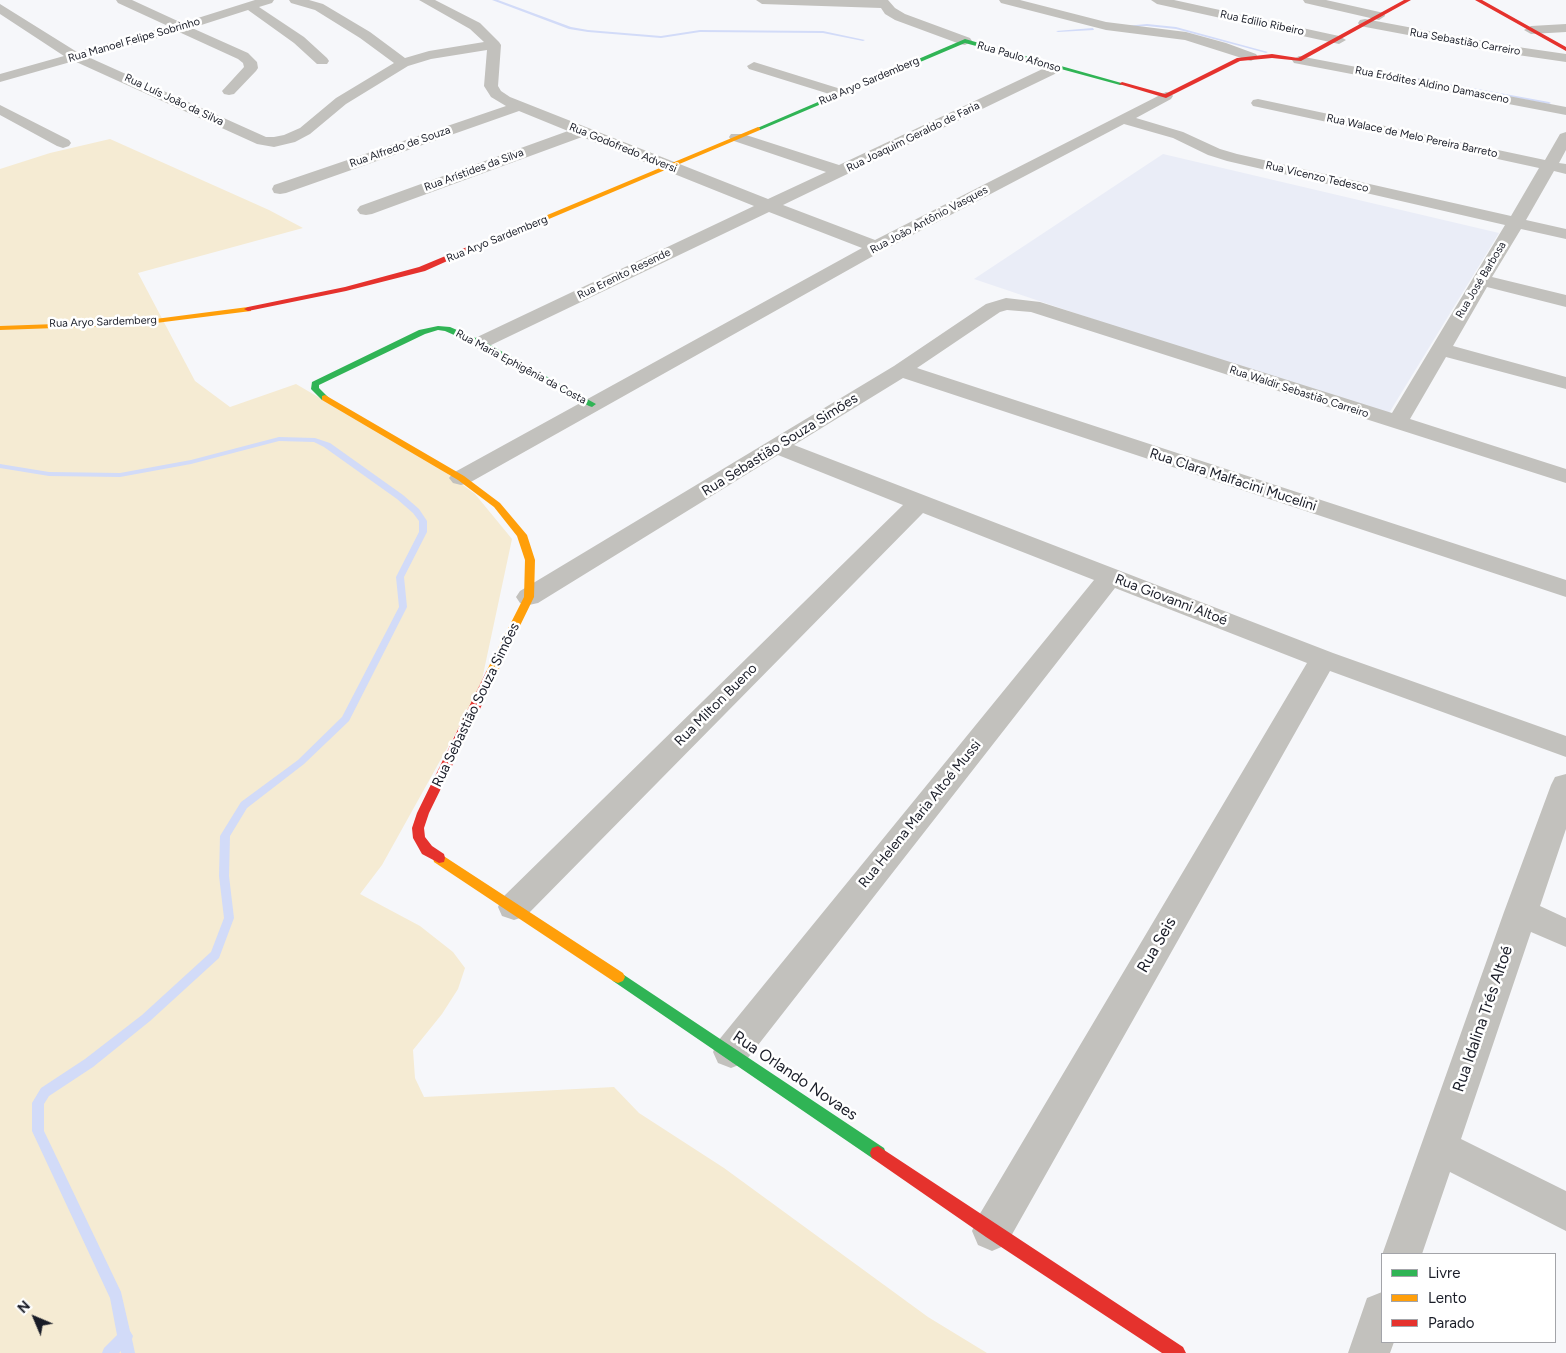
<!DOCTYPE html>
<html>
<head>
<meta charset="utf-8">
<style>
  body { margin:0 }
  #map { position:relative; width:1566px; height:1353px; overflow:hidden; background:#f6f7fa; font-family:Figtree,sans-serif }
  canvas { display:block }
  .legend { position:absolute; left:1381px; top:1253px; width:175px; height:90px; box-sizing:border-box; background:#fff; border:1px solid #a3a4a9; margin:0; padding:6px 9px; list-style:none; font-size:15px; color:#191c27 }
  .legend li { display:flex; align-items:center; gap:10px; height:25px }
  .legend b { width:25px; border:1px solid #a3a4a9 }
  .north { position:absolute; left:10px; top:1293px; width:50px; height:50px; -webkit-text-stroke:4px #fff; paint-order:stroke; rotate:315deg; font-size:14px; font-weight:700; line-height:20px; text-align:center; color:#191c27 }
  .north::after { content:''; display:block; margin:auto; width:18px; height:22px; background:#191c27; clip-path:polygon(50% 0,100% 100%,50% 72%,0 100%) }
</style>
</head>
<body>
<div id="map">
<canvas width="1566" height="1353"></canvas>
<ul class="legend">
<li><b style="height:6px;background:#30b455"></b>Livre</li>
<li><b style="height:6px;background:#ff9f0a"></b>Lento</li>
<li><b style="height:6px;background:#e5322d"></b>Parado</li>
</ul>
<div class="north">N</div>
</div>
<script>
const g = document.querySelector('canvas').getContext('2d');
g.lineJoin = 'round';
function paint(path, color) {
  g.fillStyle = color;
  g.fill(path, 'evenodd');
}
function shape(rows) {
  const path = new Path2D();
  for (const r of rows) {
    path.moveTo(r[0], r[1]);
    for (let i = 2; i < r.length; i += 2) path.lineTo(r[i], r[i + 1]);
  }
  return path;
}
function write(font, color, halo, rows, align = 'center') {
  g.font = font + ' Figtree,sans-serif';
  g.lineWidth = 5;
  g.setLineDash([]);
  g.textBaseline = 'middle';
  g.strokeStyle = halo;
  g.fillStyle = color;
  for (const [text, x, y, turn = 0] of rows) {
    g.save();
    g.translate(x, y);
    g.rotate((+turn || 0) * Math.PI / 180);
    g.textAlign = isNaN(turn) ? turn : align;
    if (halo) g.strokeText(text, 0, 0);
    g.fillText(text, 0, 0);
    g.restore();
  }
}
const built = shape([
  [1163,154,1499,233,1386,418,974,279]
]);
const green = shape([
  [110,139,269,210,303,228,138,273,195,381,230,407,296,384,441,469,475,494,512,539,480,689,382,865,360,894,420,926,453,952,465,968,458,989,442,1014,413,1050,415,1078,424,1097,614,1087,639,1113,724,1168,928,1317,987,1353,0,1353,0,169,50,153]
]);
const stream = shape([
  [492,0,498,0,571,27,588,30,661,36,700,30,823,31,865,40,863,41,823,33,700,32,661,38,588,32,569,29,492,0],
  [1147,24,1176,27,1268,52,1266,53,1176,29,1147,26,1127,27,1125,26,1147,24],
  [1093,28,1094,30,1058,32,1056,31,1093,28],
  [1395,74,1549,102,1551,103,1549,104,1397,76,1395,74],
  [279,437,315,438,330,443,403,495,419,509,427,521,427,532,404,577,407,607,349,721,304,764,247,808,230,836,229,876,234,918,219,958,150,1021,93,1067,49,1096,44,1104,44,1131,121,1292,130,1331,133,1336,132,1339,135,1353,121,1353,121,1351,119,1353,102,1353,104,1348,117,1335,110,1298,32,1131,32,1103,41,1088,85,1059,142,1015,211,952,224,918,219,876,220,836,241,802,298,760,342,717,399,607,396,577,419,532,419,521,413,513,397,499,324,447,314,442,279,441,191,464,120,477,49,476,0,468,0,464,49,472,120,473,191,460,279,437]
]);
const street = shape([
  [116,0,132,0,182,23,255,0,274,0,272,3,259,7,304,37,327,58,329,61,327,64,317,64,294,43,248,10,192,28,248,53,257,62,258,68,256,71,234,94,229,95,224,94,222,91,244,67,243,63,238,59,179,32,88,57,266,137,274,137,284,135,300,128,336,98,394,63,360,38,315,10,291,3,289,0,309,0,323,4,370,32,405,58,429,51,484,42,470,29,419,0,435,0,480,23,499,42,501,45,498,86,501,91,510,97,768,199,826,172,731,140,729,137,731,134,743,134,839,165,1051,65,1061,65,1063,68,1061,71,783,205,875,240,1166,92,1171,93,1173,96,1171,99,1136,118,1183,132,1220,149,1237,154,1511,216,1539,168,1258,107,1253,106,1251,103,1253,100,1258,99,1545,160,1560,134,1566,132,1566,150,1559,163,1566,164,1566,174,1554,171,1526,220,1566,229,1566,239,1521,229,1492,277,1566,295,1566,307,1487,287,1453,346,1566,377,1566,389,1446,357,1410,419,1566,469,1566,483,1031,312,1007,310,1000,312,917,368,1566,580,1566,597,903,378,794,445,1333,653,1566,736,1566,757,1330,671,1006,1245,992,1251,978,1245,972,1231,978,1217,1307,663,1115,588,744,1063,731,1068,718,1063,713,1052,718,1041,1094,580,923,513,526,916,514,920,502,916,498,907,502,898,903,505,778,455,538,603,529,605,520,603,516,597,520,591,894,366,986,304,1006,298,1040,302,1392,413,1505,225,1227,161,1208,155,1173,138,1124,124,882,251,469,483,461,485,453,483,449,478,453,473,862,248,769,212,487,347,480,349,473,347,470,343,473,339,754,206,582,137,372,214,366,215,360,214,357,210,360,206,568,131,519,111,286,193,280,194,274,193,272,189,274,185,506,106,491,97,484,86,487,50,431,59,408,66,346,104,310,134,295,142,274,147,257,144,74,61,0,82,0,74,64,56,0,14,0,4,77,52,168,26,118,3,116,0],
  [756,0,888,0,895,8,905,14,970,38,972,41,965,45,960,44,895,20,885,14,881,8,762,4,756,0],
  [999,0,1020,0,1106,22,1186,32,1226,43,1256,54,1258,57,1251,61,1185,40,1106,30,1001,3,999,0],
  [1151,0,1174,0,1339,36,1346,40,1339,44,1157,4,1151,0],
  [1303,0,1326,0,1384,13,1385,16,1379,20,1305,3,1303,0],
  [1365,19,1504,45,1566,54,1566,62,1504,53,1360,26,1358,23,1360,20,1365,19],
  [1566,24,1566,32,1531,34,1524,30,1531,26,1566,24],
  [1299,56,1566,107,1566,115,1294,63,1292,60,1299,56],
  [754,62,844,90,846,93,844,96,839,97,749,69,747,66,754,62],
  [0,105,69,140,71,143,69,146,63,148,57,146,0,115,0,105],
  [1566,774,1566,829,1540,906,1566,918,1566,947,1531,932,1461,1139,1566,1191,1566,1231,1450,1172,1422,1254,1382,1255,1504,912,1551,785,1555,777,1566,774],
  [1382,1292,1382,1342,1394,1342,1390,1353,1348,1353,1367,1298,1382,1292]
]);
const fast = shape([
  [965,39,1125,84,1120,85,965,43,760,130,755,129,965,39],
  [438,326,450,327,483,341,596,404,592,407,589,406,477,345,445,331,438,330,425,334,319,385,319,388,329,398,328,400,322,400,311,389,312,382,419,330,438,326],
  [618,971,884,1148,886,1153,884,1158,878,1160,872,1158,613,981,611,977,613,973,618,971]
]);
const slow = shape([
  [758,127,760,128,760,130,473,251,466,249,758,127],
  [248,307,251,307,251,311,140,325,0,330,0,326,140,321,248,307],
  [325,395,464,476,500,503,527,535,535,560,534,597,496,675,488,675,486,672,524,597,525,560,517,536,494,507,458,480,322,400,322,396,325,395],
  [439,853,623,973,625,977,623,981,618,983,613,981,434,862,433,858,434,854,439,853]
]);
const jam = shape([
  [1404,0,1411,0,1301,61,1272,58,1240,61,1166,98,1119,84,1122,82,1165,94,1237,58,1272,54,1298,58,1404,0],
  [1475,0,1482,0,1566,47,1566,51,1475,0],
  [467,247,474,249,425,271,346,291,248,311,244,309,248,307,345,287,419,267,467,247],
  [492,668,498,672,429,813,424,828,425,837,432,846,444,854,445,858,444,862,439,863,422,854,413,838,412,828,417,813,486,672,492,668],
  [878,1146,1183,1347,1186,1353,1162,1353,986,1237,872,1158,870,1153,872,1148,878,1146]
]);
const farStreetnames = [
  ["Rua Edilio Ribeiro",1262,23,12],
  ["Rua Manoel Felipe Sobrinho",134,40,-16],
  ["Rua Sebastião Carreiro",1465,42,10],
  ["Rua Paulo Afonso",1019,57,16],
  ["Rua Aryo Sardemberg",869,81,-23],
  ["Rua Eródites Aldino Damasceno",1432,85,11],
  ["Rua Luís João da Silva",174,100,25],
  ["Rua Walace de Melo Pereira Barreto",1412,136,12],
  ["Rua Joaquim Geraldo de Faria",913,137,-26],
  ["Rua Alfredo de Souza",400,147,-19],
  ["Rua Godofredo Adversi",623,148,22],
  ["Rua Arístides da Silva",474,170,-20],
  ["Rua Vicenzo Tedesco",1317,177,13],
  ["Rua João Antônio Vasques",929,220,-28],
  ["Rua Aryo Sardemberg",497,239,-22],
  ["Rua Erenito Resende",624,274,-26],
  ["Rua José Barbosa",1481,280,-59],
  ["Rua Aryo Sardemberg",103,322,-2],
  ["Rua Maria Ephigênia da Costa",521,367,28],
  ["Rua Waldir Sebastião Carreiro",1299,392,18]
];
const streetNames = [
  ["Rua Sebastião Souza Simões",780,445,-32],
  ["Rua Clara Malfacini Mucelini",1233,480,18],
  ["Rua Giovanni Altoé",1171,600,21],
  ["Rua Sebastião Souza Simões",476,705,-64],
  ["Rua Milton Bueno",716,705,-45],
  ["Rua Helena Maria Altoé Mussi",920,814,-51]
];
const nearStreetnames = [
  ["Rua Seis",1157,945,-60],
  ["Rua Idalina Trés Altoé",1483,1019,-71],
  ["Rua Orlando Novaes",795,1076,34]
];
paint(built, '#eaedf7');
paint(green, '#f5ebd3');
paint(stream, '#d2dbf8');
paint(street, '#c2c1bd');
paint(fast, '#30b455');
paint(slow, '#ff9f0a');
paint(jam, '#e5322d');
write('11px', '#191c27', '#fff', farStreetnames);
write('14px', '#191c27', '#fff', streetNames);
write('16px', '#191c27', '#fff', nearStreetnames);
</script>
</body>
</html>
